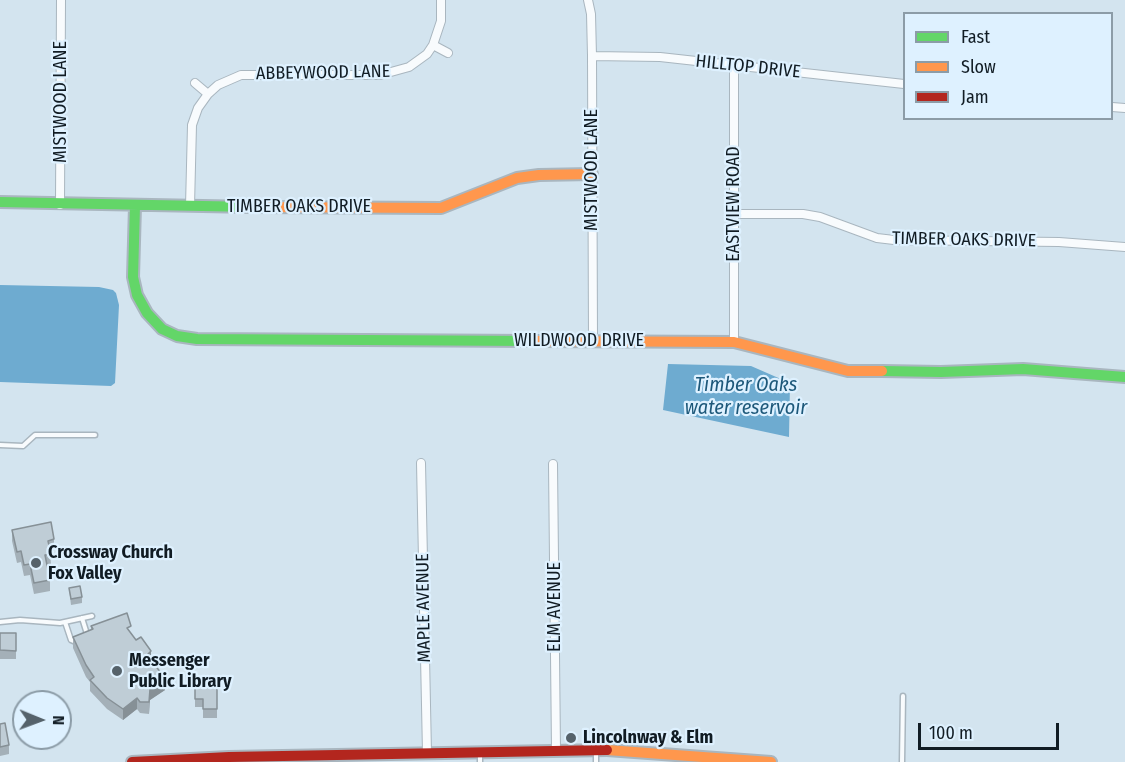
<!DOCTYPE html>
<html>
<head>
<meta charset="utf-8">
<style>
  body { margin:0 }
  #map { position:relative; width:1125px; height:762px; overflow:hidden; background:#d3e4ef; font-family:"Fira Sans Condensed",sans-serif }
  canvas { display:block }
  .legend { position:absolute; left:903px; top:12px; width:210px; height:108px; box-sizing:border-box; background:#def1ff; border:2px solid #8c9ca7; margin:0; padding:8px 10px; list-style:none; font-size:18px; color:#111c24 }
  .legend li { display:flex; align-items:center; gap:12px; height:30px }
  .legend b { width:30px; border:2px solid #8c9ca7 }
  .north { position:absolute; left:12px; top:690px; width:60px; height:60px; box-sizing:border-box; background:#def1ff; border:2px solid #8c9ca7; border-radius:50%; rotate:91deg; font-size:16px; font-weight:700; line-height:24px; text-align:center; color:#111c24 }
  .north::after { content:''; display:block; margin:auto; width:21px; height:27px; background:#55626b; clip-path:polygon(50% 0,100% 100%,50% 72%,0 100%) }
  .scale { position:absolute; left:918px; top:723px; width:141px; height:27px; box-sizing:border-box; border:3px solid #111c24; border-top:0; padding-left:8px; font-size:18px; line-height:21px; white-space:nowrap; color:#111c24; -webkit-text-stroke:4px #def1ff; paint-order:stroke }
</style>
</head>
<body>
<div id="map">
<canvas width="1125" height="762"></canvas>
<ul class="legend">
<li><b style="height:8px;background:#63d668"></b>Fast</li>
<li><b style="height:8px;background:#ff974d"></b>Slow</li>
<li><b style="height:8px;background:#b3261e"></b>Jam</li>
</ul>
<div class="north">N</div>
<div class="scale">100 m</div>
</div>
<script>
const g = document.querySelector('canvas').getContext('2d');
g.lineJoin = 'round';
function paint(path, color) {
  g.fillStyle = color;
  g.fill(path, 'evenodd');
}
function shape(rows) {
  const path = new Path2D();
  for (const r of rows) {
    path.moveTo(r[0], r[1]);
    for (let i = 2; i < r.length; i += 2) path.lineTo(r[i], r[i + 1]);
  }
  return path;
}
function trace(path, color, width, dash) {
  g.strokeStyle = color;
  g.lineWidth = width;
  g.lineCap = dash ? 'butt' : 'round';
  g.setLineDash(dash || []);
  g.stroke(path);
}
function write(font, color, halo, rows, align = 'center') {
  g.font = font + ' "Fira Sans Condensed",sans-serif';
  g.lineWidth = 4.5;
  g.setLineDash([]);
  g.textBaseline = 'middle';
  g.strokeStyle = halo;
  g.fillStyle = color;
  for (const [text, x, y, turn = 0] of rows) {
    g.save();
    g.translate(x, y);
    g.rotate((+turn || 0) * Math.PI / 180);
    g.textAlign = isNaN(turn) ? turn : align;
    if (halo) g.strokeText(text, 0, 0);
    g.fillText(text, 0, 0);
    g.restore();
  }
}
const water = shape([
  [0,285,99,287,113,290,116,293,119,305,115,383,111,386,0,382],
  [668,364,751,366,790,383,789,437,663,410]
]);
const lane = shape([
  [0,445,23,446,35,435,95,435],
  [82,618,87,634],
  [0,622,20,620,60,623,92,616],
  [65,622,71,640,78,643],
  [480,762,480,752],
  [596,762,596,750],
  [902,762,903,696]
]);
const street = shape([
  [588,0,591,14,592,56,593,341],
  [433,45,448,53],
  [592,56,660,57,904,84],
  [734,66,734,342],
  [195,83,208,94],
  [1112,107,1125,108],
  [60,205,61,0],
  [190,206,192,125,198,108,208,94,218,85,241,75,380,75,409,67,427,54,433,45,441,21,441,0],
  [734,214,803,214,820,217,877,238,894,240,1059,242,1125,247],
  [421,463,427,753],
  [553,464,556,750]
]);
const fast = shape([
  [0,202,253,207],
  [135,206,133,277,137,295,147,313,162,329,177,336,197,339,532,341],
  [882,371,941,372,1023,369,1125,377]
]);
const slow = shape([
  [253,207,441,208,517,178,539,175,592,174],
  [532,341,734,342,848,371,882,371],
  [607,750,771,762]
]);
const jam = shape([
  [132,762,229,757,607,750]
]);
const wall = shape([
  [12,530,54,539,54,551,50,551,51,565,47,566,50,580,50,591,34,594,30,575,24,576,21,562,17,563,12,541],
  [69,588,82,597,82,603,71,605],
  [91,626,131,633,151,661,165,690,150,700,149,714,140,713,137,709,123,720,107,709,90,691,90,682,86,677,73,648,73,637,91,630],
  [0,633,16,633,16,659,0,659],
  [195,684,217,684,217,718,203,718,203,707,195,707],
  [0,724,9,745,9,754,0,756]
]);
const shadedWall = shape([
  [151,651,151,663,147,655],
  [165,678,165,690,150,700,149,714,150,689],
  [137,698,137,709,123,720,123,709]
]);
const building = shape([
  [51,522,54,539,48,541,51,554,45,555,50,580,34,583,30,564,24,565,21,551,17,552,12,530,51,522],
  [80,586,82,597,71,599,69,588,80,586],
  [127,613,131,626,127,628,136,640,141,637,151,651,147,655,165,678,150,689,149,702,140,702,137,698,123,709,107,698,90,680,94,677,86,665,73,637,93,629,91,626,127,613],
  [0,633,16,633,16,651,0,650,0,633],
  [195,684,217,684,217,709,203,709,203,699,195,699,195,684],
  [5,723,9,745,0,747,0,724,5,723]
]);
const markers = [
  [36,563,6,"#55626b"],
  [117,671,6,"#55626b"],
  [571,738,6,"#55626b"]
];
const streetNames = [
  ["HILLTOP DRIVE",748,67,6],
  ["ABBEYWOOD LANE",323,73,-1],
  ["MISTWOOD LANE",61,102,-90],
  ["MISTWOOD LANE",592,170,-90],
  ["EASTVIEW ROAD",734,204,-90],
  ["TIMBER OAKS DRIVE",299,207],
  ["TIMBER OAKS DRIVE",964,240,1],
  ["WILDWOOD DRIVE",579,341],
  ["ELM AVENUE",555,607,-90],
  ["MAPLE AVENUE",424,608,-91]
];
const poiNames = [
  ["Crossway Church",48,553],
  ["Fox Valley",48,574],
  ["Messenger",129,661],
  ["Public Library",129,682],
  ["Lincolnway & Elm",583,738]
];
const waterNames = [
  ["Timber Oaks",746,385],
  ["water reservoir",746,408]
];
paint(water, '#6eabd0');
trace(lane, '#a9b6bf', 7);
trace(street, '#a9b6bf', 10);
trace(fast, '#a9b6bf', 14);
trace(slow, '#a9b6bf', 14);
trace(jam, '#a9b6bf', 14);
trace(lane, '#f8fbfd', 4);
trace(street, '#f8fbfd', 8);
trace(fast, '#63d668', 10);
trace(slow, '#ff974d', 10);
trace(jam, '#b3261e', 10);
paint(wall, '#a4b0b8');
paint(shadedWall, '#869096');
paint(building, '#bfcdd6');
trace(building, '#869096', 1.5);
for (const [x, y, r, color] of markers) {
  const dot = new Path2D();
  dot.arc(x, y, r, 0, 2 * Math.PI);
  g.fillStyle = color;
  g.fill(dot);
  trace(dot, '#def1ff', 2);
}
write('18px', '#111c24', '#def1ff', streetNames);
write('bold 18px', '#111c24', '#def1ff', poiNames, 'left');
write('italic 20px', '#1d587a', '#def1ff', waterNames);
</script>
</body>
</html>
